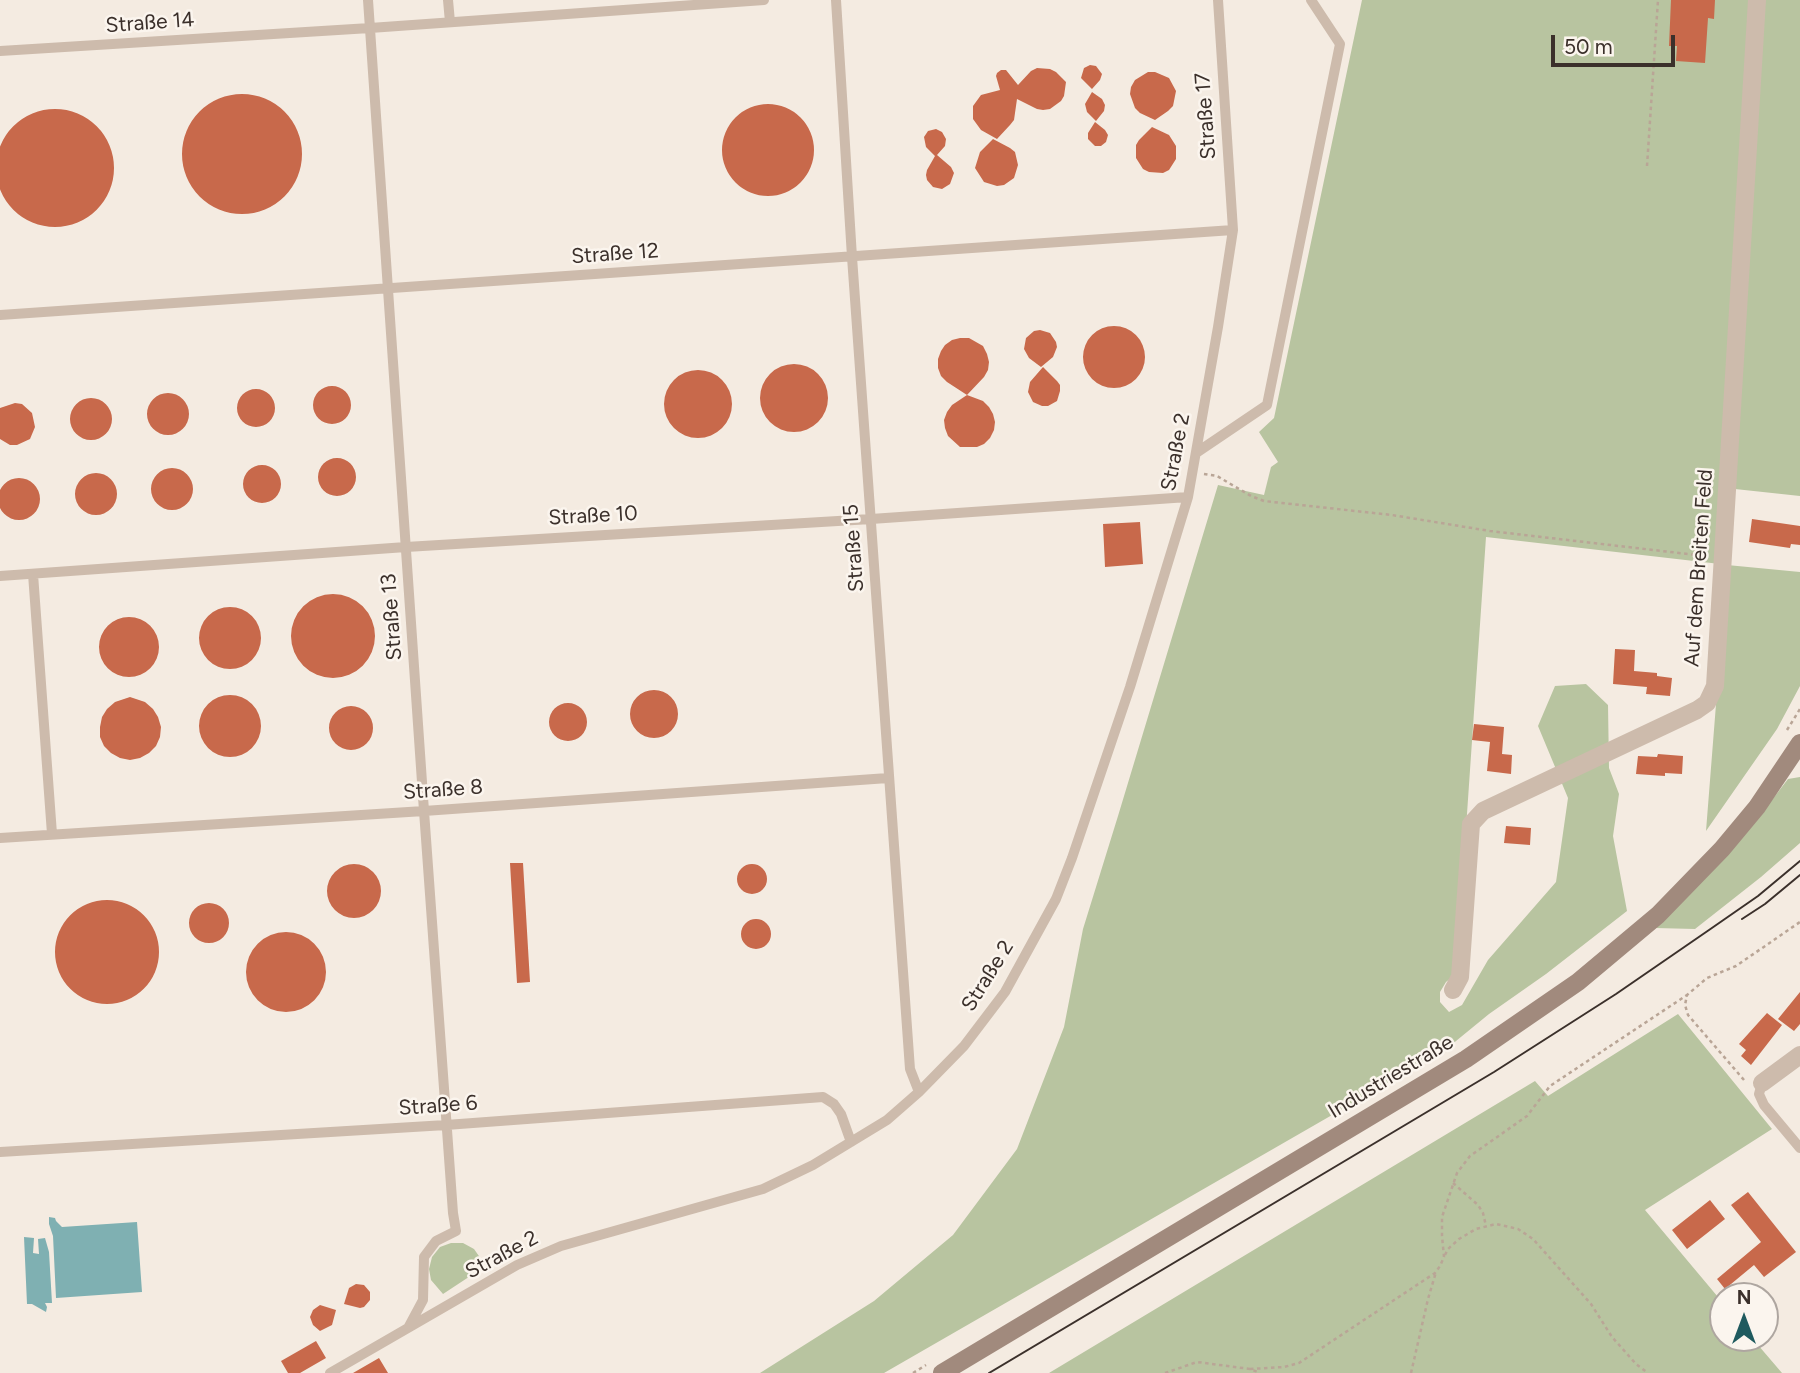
<!DOCTYPE html>
<html>
<head>
<meta charset="utf-8">
<style>
  body { margin:0 }
  #map { position:relative; width:1800px; height:1373px; overflow:hidden; background:#f4ebe1; font-family:Figtree,sans-serif }
  canvas { display:block }
  .north { position:absolute; left:1709px; top:1282px; width:70px; height:70px; box-sizing:border-box; background:#fbf5ee; border:2px solid #aea6a0; border-radius:50%; rotate:0deg; font-size:19px; font-weight:700; line-height:28px; text-align:center; color:#3b302b }
  .north::after { content:''; display:block; margin:auto; width:24px; height:32px; background:#1f5a5e; clip-path:polygon(50% 0,100% 100%,50% 72%,0 100%) }
  .scale { position:absolute; left:1551px; top:35px; width:124px; height:32px; box-sizing:border-box; border:4px solid #3b302b; border-top:0; padding-left:9px; font-size:21px; line-height:24px; white-space:nowrap; color:#3b302b; -webkit-text-stroke:5px #fbf5ee; paint-order:stroke }
</style>
</head>
<body>
<div id="map">
<canvas width="1800" height="1373"></canvas>
<div class="north">N</div>
<div class="scale">50 m</div>
</div>
<script>
const g = document.querySelector('canvas').getContext('2d');
g.lineJoin = 'round';
function paint(path, color) {
  g.fillStyle = color;
  g.fill(path, 'evenodd');
}
function shape(rows) {
  const path = new Path2D();
  for (const r of rows) {
    if (r.length === 3) {
      path.moveTo(r[0] + r[2], r[1]);
      path.arc(r[0], r[1], r[2], 0, 2 * Math.PI);
      continue;
    }
    path.moveTo(r[0], r[1]);
    for (let i = 2; i < r.length; i += 2) path.lineTo(r[i], r[i + 1]);
  }
  return path;
}
function trace(path, color, width, dash) {
  g.strokeStyle = color;
  g.lineWidth = width;
  g.lineCap = dash ? 'butt' : 'round';
  g.setLineDash(dash || []);
  g.stroke(path);
}
function write(font, color, halo, rows, align = 'center') {
  g.font = font + ' Figtree,sans-serif';
  g.lineWidth = 5;
  g.setLineDash([]);
  g.textBaseline = 'middle';
  g.strokeStyle = halo;
  g.fillStyle = color;
  for (const [text, x, y, turn = 0] of rows) {
    g.save();
    g.translate(x, y);
    g.rotate((+turn || 0) * Math.PI / 180);
    g.textAlign = isNaN(turn) ? turn : align;
    if (halo) g.strokeText(text, 0, 0);
    g.fillText(text, 0, 0);
    g.restore();
  }
}
const green = shape([
  [1362,0,1800,0,1800,496,1735,489,1720,564,1486,537,1456,974,1446,982,1440,992,1440,1002,1449,1012,1462,1005,1488,960,1556,882,1568,798,1538,726,1555,686,1586,684,1608,705,1609,768,1619,794,1613,836,1627,911,1546,974,1489,1014,1445,1050,884,1373,760,1373,874,1301,953,1235,1017,1149,1064,1027,1083,929,1118,816,1218,485,1264,495,1271,467,1278,462,1259,432,1274,418],
  [1727,565,1800,572,1800,686,1777,729,1706,831],
  [1800,777,1800,843,1761,877,1695,929,1655,928,1759,817,1788,779],
  [1678,1014,1772,1129,1645,1210,1723,1303,1723,1338,1752,1338,1782,1373,1049,1373,1535,1081,1548,1096],
  [451,1243,463,1243,474,1249,481,1259,484,1267,443,1294,431,1280,429,1269,432,1257,440,1247]
]);
const water = shape([
  [49,1217,55,1218,56,1221,62,1227,137,1222,142,1292,56,1298,53,1236,49,1224],
  [24,1237,34,1238,33,1253,39,1254,38,1239,45,1238,49,1252,52,1303,45,1303,47,1307,46,1312,32,1304,27,1304]
]);
const building = shape([
  [1671,0,1715,0,1714,19,1708,18,1705,63,1676,61,1677,46,1669,46],
  [1090,65,1096,66,1102,74,1100,80,1092,89,1081,78,1084,68],
  [1037,68,1050,69,1056,72,1066,82,1064,96,1061,101,1050,109,1043,110,1037,109,1017,99,1014,120,1010,125,997,139,981,130,973,119,973,106,981,95,1000,90,996,76,997,73,1001,70,1006,70,1018,85,1031,71],
  [1148,72,1155,72,1169,78,1176,91,1173,106,1168,111,1155,120,1140,113,1135,108,1130,94,1131,87,1135,80],
  [1092,92,1102,99,1105,105,1104,111,1096,121,1087,112,1085,104],
  [242,154,60],
  [768,150,46],
  [55,168,59],
  [1095,122,1105,130,1108,135,1106,142,1101,146,1095,146,1088,139,1088,133],
  [1152,127,1169,135,1176,146,1176,159,1169,170,1163,173,1149,172,1143,169,1136,158,1136,145,1139,140],
  [936,129,942,132,946,139,945,146,937,155,951,167,954,173,950,184,942,189,933,187,927,180,926,175,927,170,935,156,926,147,924,137,928,131],
  [993,139,1010,148,1015,152,1018,165,1014,178,1004,185,997,186,984,182,975,168,980,152],
  [1114,357,31],
  [1040,330,1050,333,1056,342,1057,347,1053,357,1041,367,1029,358,1024,349,1026,338,1034,331],
  [960,338,969,338,983,346,987,354,989,362,988,370,984,377,967,395,947,382,941,376,938,368,938,359,941,351,945,345,952,340],
  [794,398,34],
  [1043,367,1057,381,1060,385,1060,391,1057,401,1048,406,1042,406,1033,402,1028,392,1030,382],
  [698,404,34],
  [332,405,19],
  [256,408,19],
  [168,414,21],
  [967,395,983,401,989,407,993,414,995,422,994,430,990,438,984,444,977,447,960,447,948,436,945,428,944,420,947,412,952,405],
  [91,419,21],
  [15,403,22,404,32,413,35,427,30,439,17,445,10,445,0,439,0,408],
  [337,477,19],
  [262,484,19],
  [172,489,21],
  [96,494,21],
  [19,499,21],
  [1752,519,1800,526,1800,545,1791,544,1790,548,1749,542],
  [1140,522,1143,564,1105,567,1103,524],
  [333,636,42],
  [230,638,31],
  [129,647,30],
  [1615,649,1635,650,1634,671,1657,673,1657,676,1672,678,1670,696,1646,694,1647,687,1613,684],
  [654,714,24],
  [230,726,31],
  [130,697,145,702,153,709,158,717,161,727,160,737,156,746,149,753,140,758,130,760,120,758,111,753,104,746,100,737,100,727,102,717,107,709,115,702],
  [568,722,19],
  [351,728,22],
  [1474,724,1504,727,1502,754,1512,755,1511,774,1487,771,1490,742,1472,740],
  [1658,754,1683,756,1682,774,1665,773,1665,776,1636,774,1638,756,1657,757],
  [1506,826,1531,828,1530,845,1504,843],
  [510,863,523,863,530,982,517,983],
  [354,891,27],
  [752,879,15],
  [107,952,52],
  [209,923,20],
  [756,934,15],
  [286,972,40],
  [1800,992,1800,1024,1794,1031,1778,1019],
  [1767,1013,1782,1025,1751,1065,1741,1056,1746,1050,1739,1044],
  [1748,1192,1796,1252,1764,1277,1754,1265,1725,1289,1717,1279,1761,1242,1731,1205],
  [1710,1200,1725,1219,1687,1249,1672,1230],
  [356,1284,364,1285,370,1292,370,1300,364,1307,360,1308,344,1304,349,1288],
  [320,1305,336,1310,332,1325,320,1331,313,1325,310,1317,313,1310],
  [316,1341,326,1358,300,1373,288,1373,281,1361],
  [379,1358,388,1373,353,1373]
]);
const path = shape([
  [1647,166,1658,0],
  [1204,474,1217,476,1251,496,1264,501,1392,515,1490,531,1705,556],
  [1787,730,1800,709],
  [1744,1080,1688,1015,1685,1005,1687,995,1707,978,1736,966,1800,922],
  [1453,1183,1478,1205,1483,1213,1486,1226],
  [1445,1255,1448,1249,1459,1239,1476,1229,1496,1224,1518,1229,1533,1239,1591,1304,1612,1337,1636,1364,1648,1373],
  [1250,1369,1284,1367,1299,1363,1435,1273,1440,1266,1444,1257,1442,1236,1442,1217,1457,1173,1470,1156,1527,1116,1550,1086,1687,995],
  [913,1373,926,1365],
  [1165,1373,1197,1362,1250,1369,1260,1373],
  [1411,1373,1428,1299,1436,1272]
]);
const service = shape([
  [368,0,424,811,453,1213,456,1231,436,1241,424,1257,423,1300,408,1328],
  [448,0,450,22],
  [836,0,852,257,910,1069,919,1092],
  [0,51,370,28,764,0],
  [0,315,1233,230],
  [1196,453,1267,405,1340,44,1311,0],
  [33,574,52,834],
  [0,576,406,547,871,519,1188,497],
  [0,838,424,811,888,778],
  [1762,1083,1759,1094,1764,1105,1800,1148],
  [0,1152,446,1125,823,1097,834,1104,841,1114,851,1142],
  [330,1373,517,1265,561,1246,763,1189,813,1165,887,1120,919,1092,964,1046,1005,992,1056,899,1072,858,1130,687,1188,497,1218,327,1233,230,1218,0]
]);
const minor = shape([
  [1453,990,1460,977,1471,824,1483,811,1697,710,1707,703,1715,686,1757,0],
  [1762,1083,1800,1055]
]);
const secondary = shape([
  [942,1373,1466,1059,1578,982,1658,915,1722,849,1757,807,1800,743]
]);
const tram = shape([
  [1742,919,1765,904,1800,875],
  [989,1373,1494,1072,1616,994,1709,930,1758,896,1800,861]
]);
const streetNames = [
  ["Straße 14",150,23,-4],
  ["Straße 17",1206,116,-94],
  ["Straße 12",615,254,-4],
  ["Straße 2",1176,452,-79],
  ["Straße 10",593,516,-3],
  ["Straße 15",854,548,-94],
  ["Auf dem Breiten Feld",1699,568,-86],
  ["Straße 13",392,617,-94],
  ["Straße 8",443,790,-4],
  ["Straße 2",988,976,-58],
  ["Industriestraße",1391,1077,-31],
  ["Straße 6",438,1106,-4],
  ["Straße 2",502,1255,-28]
];
paint(green, '#b8c4a0');
paint(water, '#7fb0b2');
paint(building, '#c8694b');
trace(path, '#b9a596', 2.5, [3.5, 3.5]);
trace(service, '#cdbbac', 10);
trace(minor, '#cdbbac', 18);
trace(secondary, '#a18a7d', 18);
trace(tram, '#3b302b', 2);
write('21px', '#3b302b', '#fbf5ee', streetNames);
</script>
</body>
</html>
